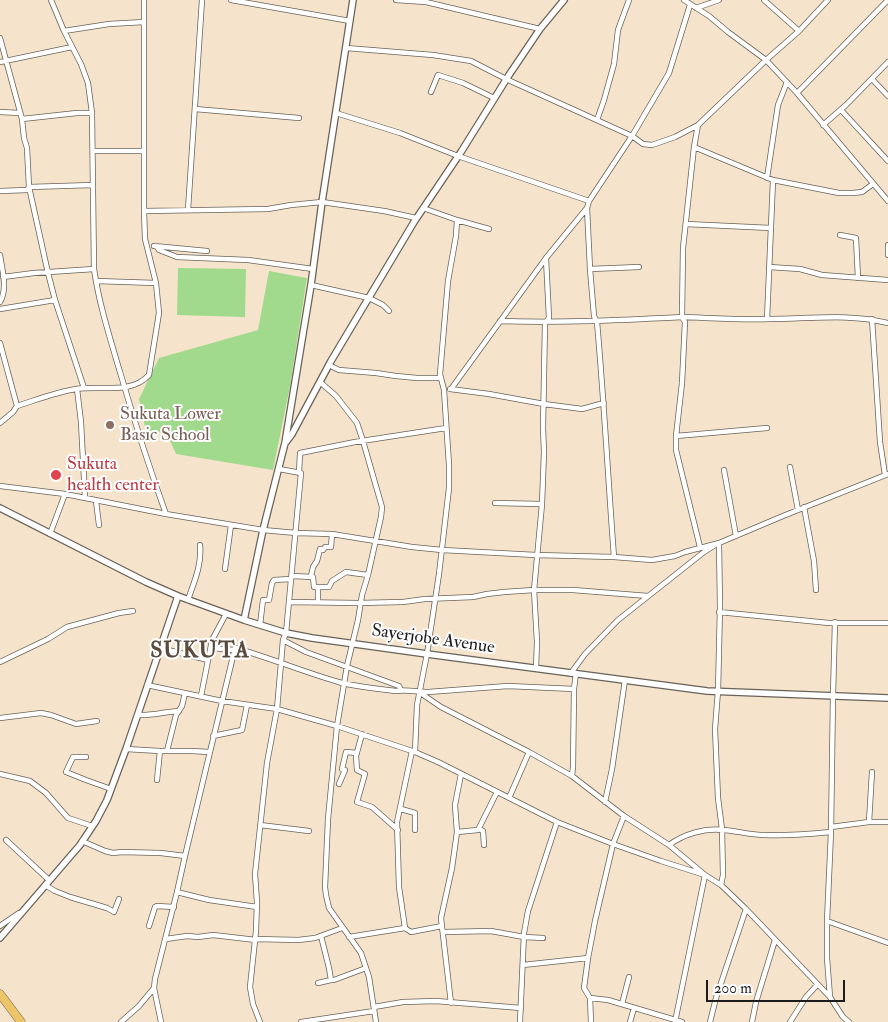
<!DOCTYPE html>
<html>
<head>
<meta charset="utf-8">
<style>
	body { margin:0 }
	#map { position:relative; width:888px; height:1022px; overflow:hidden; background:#f5e4cb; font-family:"IM FELL Double Pica",serif }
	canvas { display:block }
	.scale { position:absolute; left:706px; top:980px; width:139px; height:22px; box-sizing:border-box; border:2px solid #1c1c1c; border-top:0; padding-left:6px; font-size:15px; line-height:18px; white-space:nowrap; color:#1c1c1c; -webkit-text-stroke:4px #fff; paint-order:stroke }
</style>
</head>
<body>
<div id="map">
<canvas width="888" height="1022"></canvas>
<div class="scale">200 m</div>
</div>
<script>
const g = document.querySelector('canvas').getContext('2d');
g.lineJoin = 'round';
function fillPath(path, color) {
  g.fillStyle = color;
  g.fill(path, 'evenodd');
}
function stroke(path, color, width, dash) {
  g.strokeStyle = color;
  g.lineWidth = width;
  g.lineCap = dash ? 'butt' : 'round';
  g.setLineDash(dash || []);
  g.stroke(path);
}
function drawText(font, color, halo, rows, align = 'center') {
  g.font = font + ' "IM FELL Double Pica",serif';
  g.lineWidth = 4;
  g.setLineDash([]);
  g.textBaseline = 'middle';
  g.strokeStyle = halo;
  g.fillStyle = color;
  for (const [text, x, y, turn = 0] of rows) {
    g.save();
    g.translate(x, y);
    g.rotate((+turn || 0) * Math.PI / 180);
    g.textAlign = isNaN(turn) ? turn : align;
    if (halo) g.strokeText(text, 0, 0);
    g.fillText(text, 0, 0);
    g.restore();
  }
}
fillPath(new Path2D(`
	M178 268 246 269 245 317 177 315Z
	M269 271 307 278 290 386 273 470 176 454 166 432 146 431 139 399 159 358 258 330Z`), '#a1da8c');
const minor = new Path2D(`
	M51 0 64 31 81 64 88 83 92 113 94 269C99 304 110 338 120 372 134 420 149 467 166 514
	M231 0 350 21
	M396 0 426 2 540 29
	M684 0 709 16 728 32 766 60 797 93 888 201
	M696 8 719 0
	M64 31 109 24 144 22
	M799 31 828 0
	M0 38 22 119 24 138 27 148 29 187 48 273 55 300 84 388
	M346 48 433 55 471 61 506 79 632 136 643 144 652 145 675 137 698 125 766 60 799 31 764 0
	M0 62 72 47
	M872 79 888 96
	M431 92 438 75 463 83 494 98
	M797 93 888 0
	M195 109 299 118
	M841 110 888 161
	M0 112 20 113
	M336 113 400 133 458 156 589 201
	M22 119 77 113H92
	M597 120 604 100 614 64 618 30 629 0
	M698 125 694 147 683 248 682 317C712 318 741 320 770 319 809 319 850 313 888 323
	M823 125 846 105 888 62
	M694 147 773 180 839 193H853L862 192 873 184
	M93 151H144
	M767 178 778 105 787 82
	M0 191 27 190 29 187 93 185
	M188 210 202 0
	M144 211 268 209 291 205 322 202 384 211 416 218
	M457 220 489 229
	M686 224 771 228
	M840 235 856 238 858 278
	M888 245V255
	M154 246 207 251
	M156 246 159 250 177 257 248 260 313 269
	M0 255C2 269 8 289 0 302
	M769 267 800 269 822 275 888 280
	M590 269 639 267
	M3 277 34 273 94 269
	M96 281 156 283
	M311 285 369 298 383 305 389 311
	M0 309 55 300
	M767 319 773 180
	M872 319 880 442 885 475
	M500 321C562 323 621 320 682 317L685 322 682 383 676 436V450L700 547
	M0 343 17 406C36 400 56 392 76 389 100 385 131 395 149 375L159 313 156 283 145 239 144 211V0
	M329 365 339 370 376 373 396 376 417 378H441
	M320 382 336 396 357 423 363 441 382 507 381 517 368 575 362 595 358 620 347 666 337 726 328 819 325 887 326 895 329 908 361 953 369 977 376 1022
	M77 389 81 422 85 498
	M450 389 489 394 544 404 582 409 604 403
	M451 389 546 258 587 208
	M0 423 13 412 17 406
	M676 436 767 428
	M790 467 798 510
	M724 470 736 536
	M299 473 300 453 355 442 446 428
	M0 486 65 494 166 514 263 530 296 533 332 534 412 547 442 550 536 555 614 557 652 560 675 556 685 552 719 543 783 516 888 474
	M96 501 99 525
	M495 503 542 504
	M804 507 814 561 816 590
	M50 534 65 494
	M719 543 720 607 718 691 715 729 718 798 722 829 723 875 721 885
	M614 557C608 479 604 400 597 322L594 316 590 269 587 208 589 201 632 136 669 73 690 5
	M225 569 231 525
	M292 576 313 577 314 587H329L332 581 346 572 368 575
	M311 576 313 567 317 561 320 549 323 550 325 547H331L332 534
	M188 600C194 582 202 565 200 545
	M289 602 358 603 403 602 425 599 473 597 487 594 504 592 534 590H573L648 596
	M318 602V587
	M719 612 829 623H888
	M260 625 263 600H269L272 583 274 580 291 579
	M283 640 306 652 399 686 401 690
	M160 648 208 660
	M212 648 234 650
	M0 662 48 639 67 627 119 613 133 611
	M536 668 537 642 534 590 542 504 544 452 543 428 545 323 549 318 546 258
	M571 673 585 654 618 620 704 552 715 545
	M147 685 222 701 277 709 337 726 415 752 438 762 557 822 613 844 661 861 705 875 675 1022
	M419 692 441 707 529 752 572 776 624 816 669 845 705 875 721 885 746 909 830 997 843 1017 849 1022
	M201 696 212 640 226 614
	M137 715C151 716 164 712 179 711
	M0 718 41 713 51 715 76 724 97 721
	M362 734 356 756 357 770 365 774 357 802 372 807 398 830
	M213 736 242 730 247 705
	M126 749 160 751H192L209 752
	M167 751 176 715 182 706 185 693
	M412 751 397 822 399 887 405 928 411 932 442 926
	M415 752 417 705 427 654 439 574 449 488V465L444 390 440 374 448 281 456 236 457 220 423 208
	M86 757H73L66 772 86 780 111 789
	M0 774 30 781 46 793 68 818 92 826
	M572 776 573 767 574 689 576 673
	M157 780 160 751
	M339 784 345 770 342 769 346 752 357 753
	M509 798 529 752
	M605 802 612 769 625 680
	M401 809 415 813V830
	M869 822 872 772
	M260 825 309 831
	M831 827 869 822H888
	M479 829 483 831 484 845
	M457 832 478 830 497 792
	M6 840 49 880
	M82 841 105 851 113 853 122 852 161 853 185 856
	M669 845C684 834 704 828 723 830 737 831 751 835 765 835 787 836 809 834 831 832
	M45 885 55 891 70 897 107 908 114 912 119 899
	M177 892 209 900 257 907
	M827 921 888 943
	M0 926 19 913
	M149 926 155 907 157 906 174 907
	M443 932 491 931 524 937 543 938
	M321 936 329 968 331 980
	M349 937 405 928
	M166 939 187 936 198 937 213 935 256 940
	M256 939 298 940 315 938 342 928
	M523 965 588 958
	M318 983 331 980H334L366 968
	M154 988 161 1022
	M830 997 827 958V921L831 832 833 695 835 622
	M590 998 608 1000 682 1022
	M451 1003 441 918 452 868 457 832 455 805 461 774
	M622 1004 629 977
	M374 1007 403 1002 436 1001 521 1008
	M121 1022 139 1006 154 988 155 979 177 892 185 856 235 648C271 658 306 673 342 683 360 687 378 689 396 691 406 689 418 692 428 692L508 686 574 689
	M260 1022 253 1004 250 987 256 931 257 902 255 874 267 763 277 709 283 640 286 633 301 473 279 469
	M301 1022 374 1011
	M520 1022 524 933 528 911 557 822
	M591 1022 590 998 584 988 588 958 595 921 613 844 624 816
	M630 1022 634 1008
	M710 1022 716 998 746 909
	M752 1022 756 1002 775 940
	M790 1022 806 997 817 985`);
const tertiary = new Path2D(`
	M286 442 292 434 331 361 414 222 461 152 509 75 540 29 564 0
	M0 508 146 582 178 596 244 620 286 633 312 638 427 654 707 691 888 698
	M244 620 263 530 285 443 311 285 322 202 353 0
	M0 938 80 845 96 821 107 800 126 749 178 596`);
const primary = new Path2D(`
	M0 994 21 1022`);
stroke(minor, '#686259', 6);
stroke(tertiary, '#686259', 8);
stroke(primary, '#686259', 9);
stroke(minor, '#fff', 4.5);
stroke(tertiary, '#fff', 5.5);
stroke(primary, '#edc569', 8);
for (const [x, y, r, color] of [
	[110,425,5,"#8d6e63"],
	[56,475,6,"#e0444e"]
]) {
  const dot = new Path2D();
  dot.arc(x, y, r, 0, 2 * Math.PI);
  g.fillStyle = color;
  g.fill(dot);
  stroke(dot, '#fff', 2);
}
drawText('18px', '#785e54', '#fff', [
	["Sukuta Lower",120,415],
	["Basic School",120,436]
], 'left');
drawText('18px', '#be3a42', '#fff', [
	["Sukuta",67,465],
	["health center",67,486]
], 'left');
drawText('18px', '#1c1c1c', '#fff', [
	["Sayerjobe Avenue",433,640,8]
]);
g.letterSpacing = '1px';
drawText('bold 22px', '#5b4b3c', '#fff', [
	["SUKUTA",200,652]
]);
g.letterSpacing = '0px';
</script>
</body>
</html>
